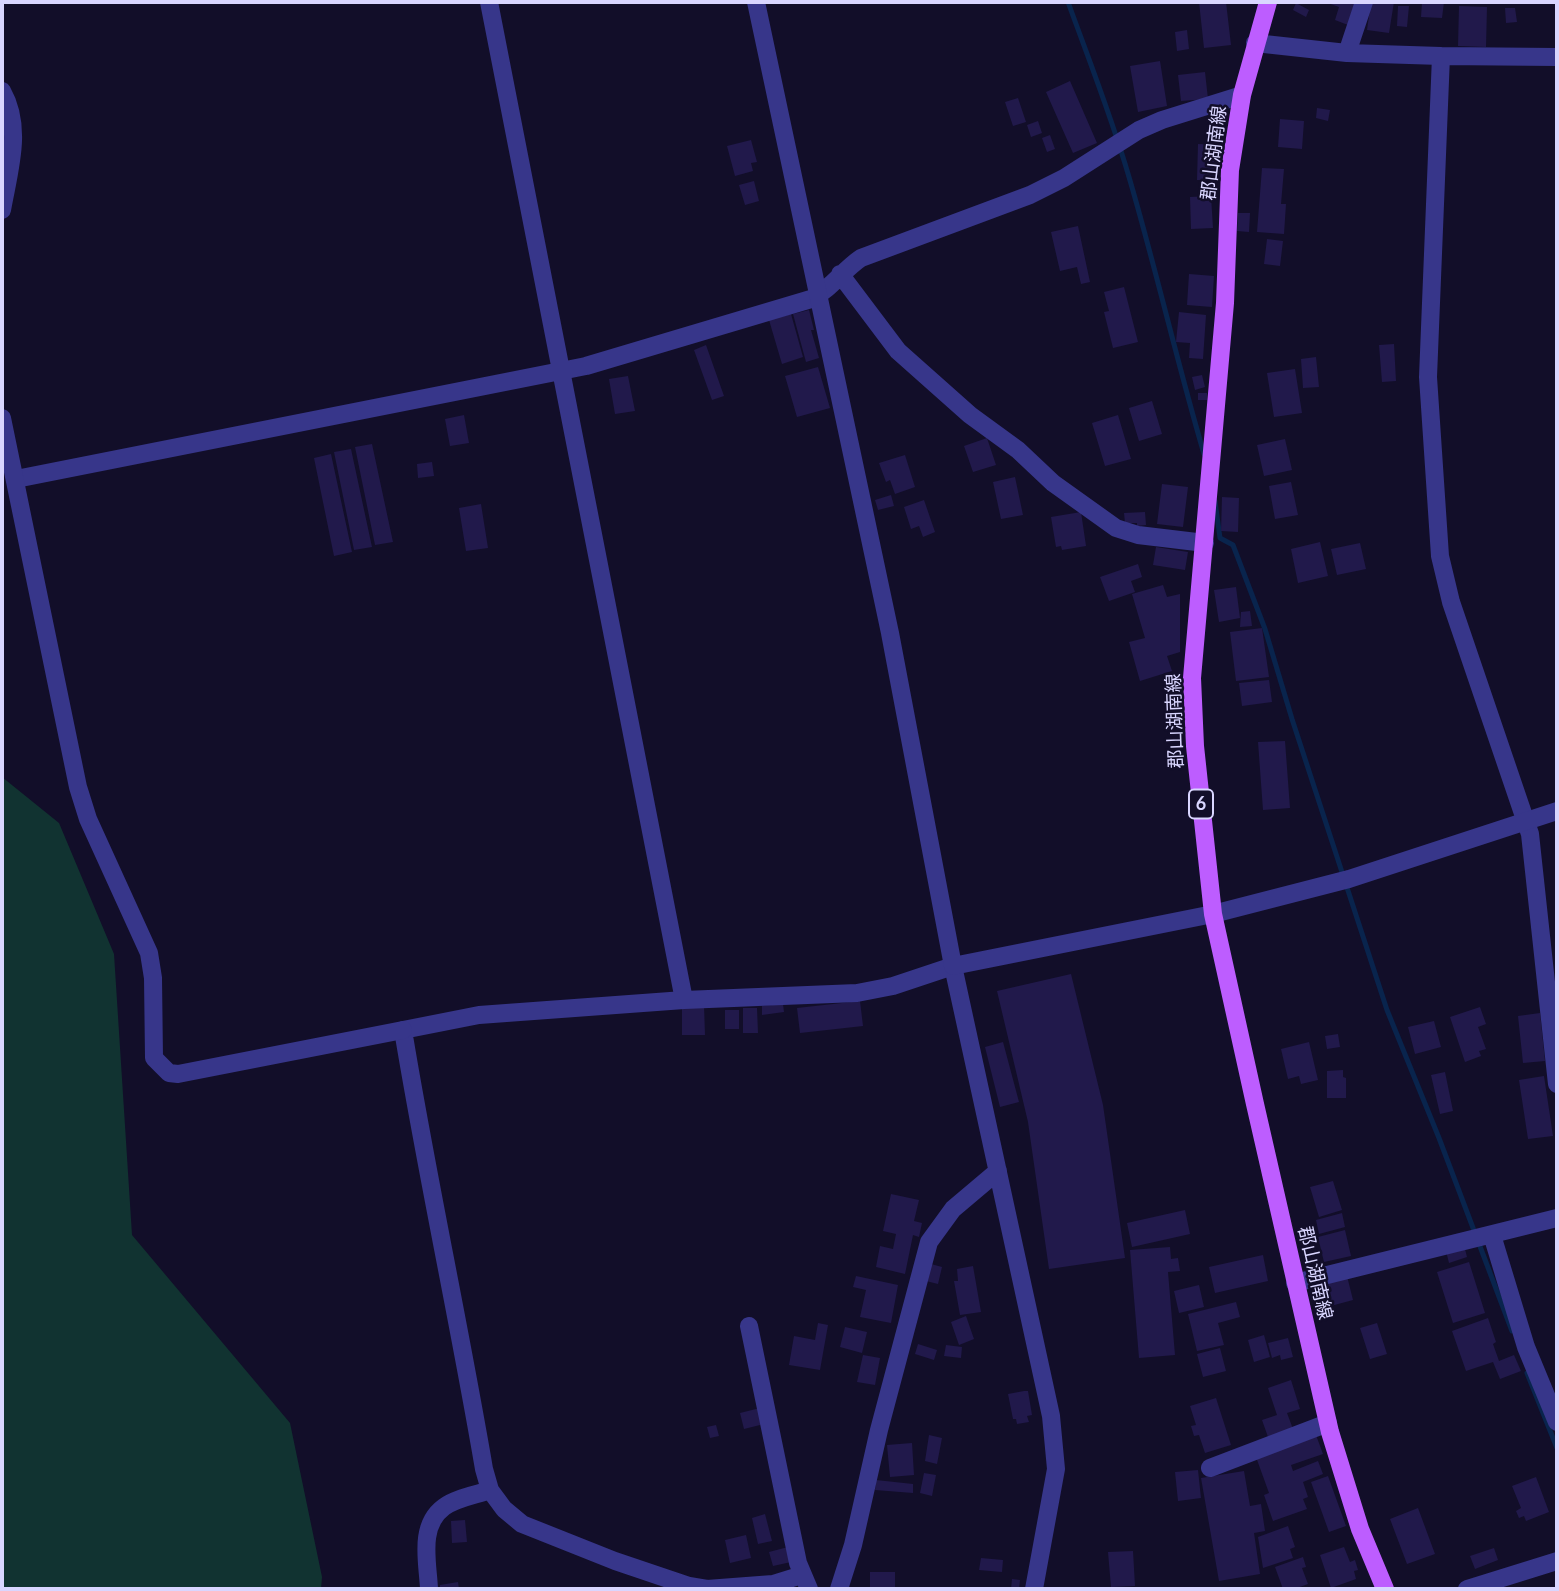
<!DOCTYPE html>
<html>
<head>
<meta charset="utf-8">
<style>
	body { margin:0 }
	#map { position:relative; width:1559px; height:1591px; overflow:hidden; background:#120e29; font-family:Lato,sans-serif }
	canvas { display:block }
	.frame { position:absolute; inset:0; border:4px solid #d9d6ff; pointer-events:none }
</style>
</head>
<body>
<div id="map">
<canvas width="1559" height="1591"></canvas>
<div class="frame"></div>
</div>
<script>
const g = document.querySelector('canvas').getContext('2d');
g.lineJoin = 'round';
function fillPath(path, color) {
  g.fillStyle = color;
  g.fill(path, 'evenodd');
}
function stroke(path, color, width, dash) {
  g.strokeStyle = color;
  g.lineWidth = width;
  g.lineCap = dash ? 'butt' : 'round';
  g.setLineDash(dash || []);
  g.stroke(path);
}
function drawText(font, color, halo, rows, align = 'center') {
  g.font = font + ' Lato,"Noto Sans JP",sans-serif';
  g.lineWidth = 5;
  g.setLineDash([]);
  g.textBaseline = 'middle';
  g.strokeStyle = halo;
  g.fillStyle = color;
  for (const [text, x, y, turn = 0] of rows) {
    g.save();
    g.translate(x, y);
    g.rotate((+turn || 0) * Math.PI / 180);
    g.textAlign = isNaN(turn) ? turn : align;
    if (halo) g.strokeText(text, 0, 0);
    g.fillText(text, 0, 0);
    g.restore();
  }
}
fillPath(new Path2D(`
	M2 777 59 823 114 954 132 1235 290 1423 322 1577 321 1589H2Z`), '#113331');
stroke(new Path2D(`
	M1068 2C1089 60 1112 118 1129 177 1156 269 1177 362 1204 454
	M1215 501 1220 538 1233 545 1265 629 1292 719 1387 1010 1439 1138 1512 1331
	M1527 1373 1557 1448`), '#09244d', 5);
fillPath(new Path2D(`
	M1199 2H1226L1231 45 1204 48Z
	M1325 2H1355L1348 25 1335 20 1339 7Z
	M1371 2H1394L1389 33 1367 30Z
	M1422 2H1444L1442 18 1421 17Z
	M1296 3 1309 10 1306 17 1293 10Z
	M1398 6H1409L1407 27 1397 26Z
	M1459 6 1487 7 1486 47 1458 46Z
	M1505 8H1515L1517 22 1506 23Z
	M1187 30 1189 49 1177 51 1175 32Z
	M1160 61 1167 106 1138 112 1130 66Z
	M1205 72 1208 99 1181 101 1178 75Z
	M1070 81 1097 143 1073 153 1046 92Z
	M1018 98 1026 122 1013 126 1005 102Z
	M1317 108 1330 110 1328 121 1316 118Z
	M1280 119 1304 121 1302 149 1278 147Z
	M1038 121 1042 133 1031 137 1027 125Z
	M1050 135 1055 149 1047 152 1042 138Z
	M751 140 757 162 751 163 753 171 735 176 727 146Z
	M1198 144 1220 145 1219 180H1197Z
	M1262 168 1284 169 1281 204H1286L1284 234 1257 232Z
	M754 181 759 201 745 205 739 185Z
	M1211 196 1213 228 1191 229 1190 197Z
	M1238 213H1250L1249 232 1237 231Z
	M1078 226 1090 282 1081 284 1077 267 1060 271 1051 232Z
	M1267 239 1283 241 1280 266 1264 264Z
	M1189 274 1214 276 1212 307 1187 305Z
	M1124 287 1138 342 1113 348 1104 312 1109 311 1104 292Z
	M809 310 814 330H811L819 358 806 362 793 314Z
	M1179 312 1206 315 1203 359 1189 358 1190 343 1176 342Z
	M791 314 803 357 782 364 769 320Z
	M1394 344 1396 381 1382 382 1379 345Z
	M706 345 724 396 712 400 694 350Z
	M1316 357 1319 387 1303 388 1301 359Z
	M818 367 830 408 797 417 785 376Z
	M1295 369 1302 413 1274 417 1267 373Z
	M1202 375 1205 387 1195 390 1192 377Z
	M628 376 635 411 615 414 609 379Z
	M1198 393H1207V400H1198Z
	M1152 401 1162 434 1139 441 1129 408Z
	M464 415 469 443 450 446 445 419Z
	M1118 415 1131 459 1105 466 1092 423Z
	M987 438 996 465 973 472 964 446Z
	M1285 439 1292 470 1264 476 1257 445Z
	M372 444 393 542 375 545 355 447Z
	M351 449 372 547 354 550 334 452Z
	M331 454 352 552 334 556 314 458Z
	M905 455 915 487 895 494 890 480 886 482 879 463Z
	M432 462 434 476 418 478 417 464Z
	M1015 477 1023 515 1001 519 993 482Z
	M1291 482 1298 515 1275 519 1269 486Z
	M1162 484 1188 487 1183 527 1157 524Z
	M891 495 894 506 878 510 875 500Z
	M1222 497 1239 498 1238 532 1221 531Z
	M924 500 935 532 923 537 919 526 911 529 904 507Z
	M481 504 488 548 466 551 459 508Z
	M1081 512 1086 546 1062 550 1061 546 1056 547 1051 517Z
	M1145 512 1146 525 1137 526V523H1125L1124 513Z
	M1320 542 1328 576 1298 583 1291 549Z
	M1360 543 1366 569 1337 575 1331 549Z
	M1156 547 1188 552 1185 570 1153 565Z
	M1138 564 1142 577 1131 581 1135 592 1109 601 1100 577Z
	M1163 585 1167 597 1180 594V652L1167 656 1172 671 1140 681 1129 642 1145 638 1132 594Z
	M1236 587 1240 618 1219 622 1214 590Z
	M1250 611 1252 626 1240 627 1241 612Z
	M1262 628 1269 677 1236 681 1230 632Z
	M1269 680 1272 702 1242 706 1239 683Z
	M1285 741 1290 808 1263 810 1258 742Z
	M1071 974 1103 1105 1125 1258 1049 1269 1028 1122 997 991Z
	M860 1001 863 1026 800 1033 797 1008Z
	M783 1004 784 1012 762 1015V1006Z
	M682 1005H704L705 1035H682Z
	M1480 1007 1486 1024 1478 1027 1486 1049 1479 1051 1481 1056 1465 1062 1450 1017Z
	M743 1008H757L758 1033H743Z
	M725 1010H739V1029H725Z
	M1540 1013 1545 1061 1523 1063 1518 1016Z
	M1434 1021 1441 1047 1415 1054 1408 1027Z
	M1338 1034 1340 1047 1327 1049 1325 1036Z
	M1003 1042 1019 1102 1000 1107 985 1047Z
	M1309 1042 1318 1080 1301 1084 1299 1076 1288 1079 1281 1049Z
	M1343 1070V1077L1346 1078V1098H1327V1071Z
	M1445 1072 1453 1111 1440 1114 1431 1075Z
	M1544 1076 1553 1136 1528 1139 1519 1080Z
	M1333 1181 1342 1210 1319 1217 1310 1187Z
	M891 1194 919 1200 914 1221 922 1223 919 1237 913 1235 905 1274 876 1267 880 1246 893 1249 896 1234 883 1231Z
	M1185 1210 1190 1234 1132 1247 1127 1223Z
	M1342 1213 1345 1227 1319 1234 1316 1220Z
	M1345 1230 1351 1256 1324 1262 1318 1237Z
	M1464 1245 1467 1257 1449 1263 1446 1251Z
	M1170 1247 1171 1259 1178 1258 1180 1271 1168 1272 1175 1355 1139 1358 1130 1250Z
	M1263 1255 1268 1281 1215 1293 1209 1267Z
	M1469 1262 1485 1313 1453 1323 1437 1272Z
	M931 1264 942 1267 938 1284 926 1281Z
	M973 1266 981 1312 960 1315 954 1281H958L957 1269Z
	M856 1276 898 1285 891 1323 860 1317 866 1290 853 1287Z
	M1347 1276 1353 1300 1327 1307 1321 1283Z
	M1199 1285 1204 1307 1179 1313 1174 1291Z
	M1236 1302 1240 1317 1218 1323 1224 1345 1197 1351 1188 1314Z
	M966 1316 974 1339 959 1345 951 1322Z
	M1488 1318 1496 1342 1493 1344 1499 1361 1514 1355 1521 1371 1500 1379 1493 1362 1466 1371 1452 1331Z
	M818 1323 828 1325 820 1370 789 1365 794 1336 815 1340Z
	M1377 1323 1387 1354 1370 1359 1360 1328Z
	M845 1327 867 1332 862 1353 840 1347Z
	M1264 1335 1270 1357 1254 1362 1248 1340Z
	M1288 1338 1293 1357 1281 1360 1280 1355 1272 1358 1268 1343Z
	M918 1344 937 1350 934 1360 915 1354Z
	M946 1345 962 1347 961 1358 944 1356Z
	M1220 1348 1226 1371 1203 1377 1197 1354Z
	M863 1355 880 1358 875 1385 857 1382Z
	M1291 1380 1300 1409 1287 1413 1293 1429 1268 1437 1262 1420 1277 1415 1268 1388Z
	M1024 1391H1028L1032 1415 1027 1416 1029 1422 1017 1424 1016 1419H1013L1008 1394Z
	M1216 1398 1231 1445 1205 1453 1199 1435 1194 1436 1191 1426 1196 1425 1190 1406Z
	M760 1408 764 1424 744 1429 740 1413Z
	M716 1425 719 1436 710 1438 707 1427Z
	M929 1435 942 1438 937 1464 925 1461Z
	M1316 1435 1323 1454 1291 1465 1293 1471 1318 1461 1323 1474 1303 1482 1308 1497 1303 1499 1307 1509 1273 1521 1264 1495 1269 1493 1256 1457Z
	M912 1443 914 1475 890 1477 887 1445Z
	M1198 1470 1201 1498 1178 1501 1175 1472Z
	M1244 1471 1250 1506 1261 1504 1265 1531 1254 1533 1260 1574 1219 1581 1201 1478Z
	M924 1473 936 1475 932 1496 920 1493Z
	M1328 1476 1346 1526 1329 1532 1311 1482Z
	M1536 1477 1549 1512 1526 1521 1524 1516 1519 1518 1516 1511 1521 1508 1512 1486Z
	M876 1480 913 1484V1493L875 1490Z
	M1418 1508 1435 1554 1407 1564 1390 1519Z
	M765 1514 772 1541 758 1544 752 1518Z
	M465 1520 467 1542 452 1543 451 1521Z
	M1288 1526 1295 1547 1290 1549 1293 1558 1263 1568 1258 1537Z
	M746 1535 751 1558 730 1563 725 1540Z
	M788 1547 791 1562 773 1566 769 1552Z
	M1344 1547 1350 1562 1355 1560 1358 1570 1354 1571 1356 1579 1331 1588 1320 1555Z
	M1494 1548 1498 1560 1475 1569 1470 1556Z
	M1133 1551 1135 1586 1111 1587 1108 1552Z
	M1303 1557 1306 1567 1302 1568 1308 1584 1294 1589H1283L1275 1567Z
	M981 1558 1003 1560 1002 1572 979 1570Z
	M870 1572H895V1589H870Z
	M1012 1579 1020 1580 1019 1589H1011Z
	M458 1582 459 1589H440V1585Z`), '#21194b');
stroke(new Path2D(`
	M489 2 684 1000
	M1255 43 1347 53 1441 56 1428 377 1440 556 1451 602 1530 834 1557 1084
	M1347 53 1364 2
	M1441 56 1557 57
	M840 274 898 351 970 415 1018 450 1053 483 1116 528 1138 535 1205 543
	M16 479 586 366 811 299C830 290 843 270 861 258L1030 195 1064 178 1139 130 1162 120 1242 95
	M1492 1235 1526 1347 1557 1422
	M1295 1283 1557 1218
	M749 1326 798 1563 809 1589
	M1210 1468 1328 1423
	M802 1575 773 1584 707 1589 689 1586 615 1561 522 1524 504 1509 490 1490 484 1469C459 1322 427 1176 403 1030L479 1015 684 1000 857 993 893 986 953 966 1051 1416 1056 1469 1034 1589
	M429 1589C428 1563 418 1526 444 1507 456 1498 476 1495 490 1490
	M839 1589 853 1545 879 1430 929 1242 953 1209 998 1171
	M1467 1589 1557 1561`), '#37368a', 18);
stroke(new Path2D(`
	M756 2 890 633 953 966 1213 914 1349 879 1557 811
	M2 91C23 128 9 170 2 210
	M2 418 78 787 88 819 149 953 153 978 154 1058 169 1073 178 1074 403 1030`), '#37368a', 18);
stroke(new Path2D(`
	M1268 2 1242 95 1230 170 1225 303 1192 678 1195 746 1213 914 1255 1104 1330 1432 1360 1529 1385 1589`), '#bd5dff', 18);
for (const [x, y, w] of [
	[1201,804,24]
]) {
  const box = new Path2D();
  box.roundRect(x - w / 2, y - 14.5, w, 29, 5);
  g.fillStyle = '#120e29';
  g.fill(box);
  stroke(box, '#d9d6ff', 2);
}
drawText('bold 18px', '#d9d6ff', null, [
	["6",1201,804]
]);
drawText('19px', '#d9d6ff', '#120e29', [
	["郡山湖南線",1214,153,-83],
	["郡山湖南線",1175,721,-92],
	["郡山湖南線",1315,1273,77]
]);
</script>
</body>
</html>
